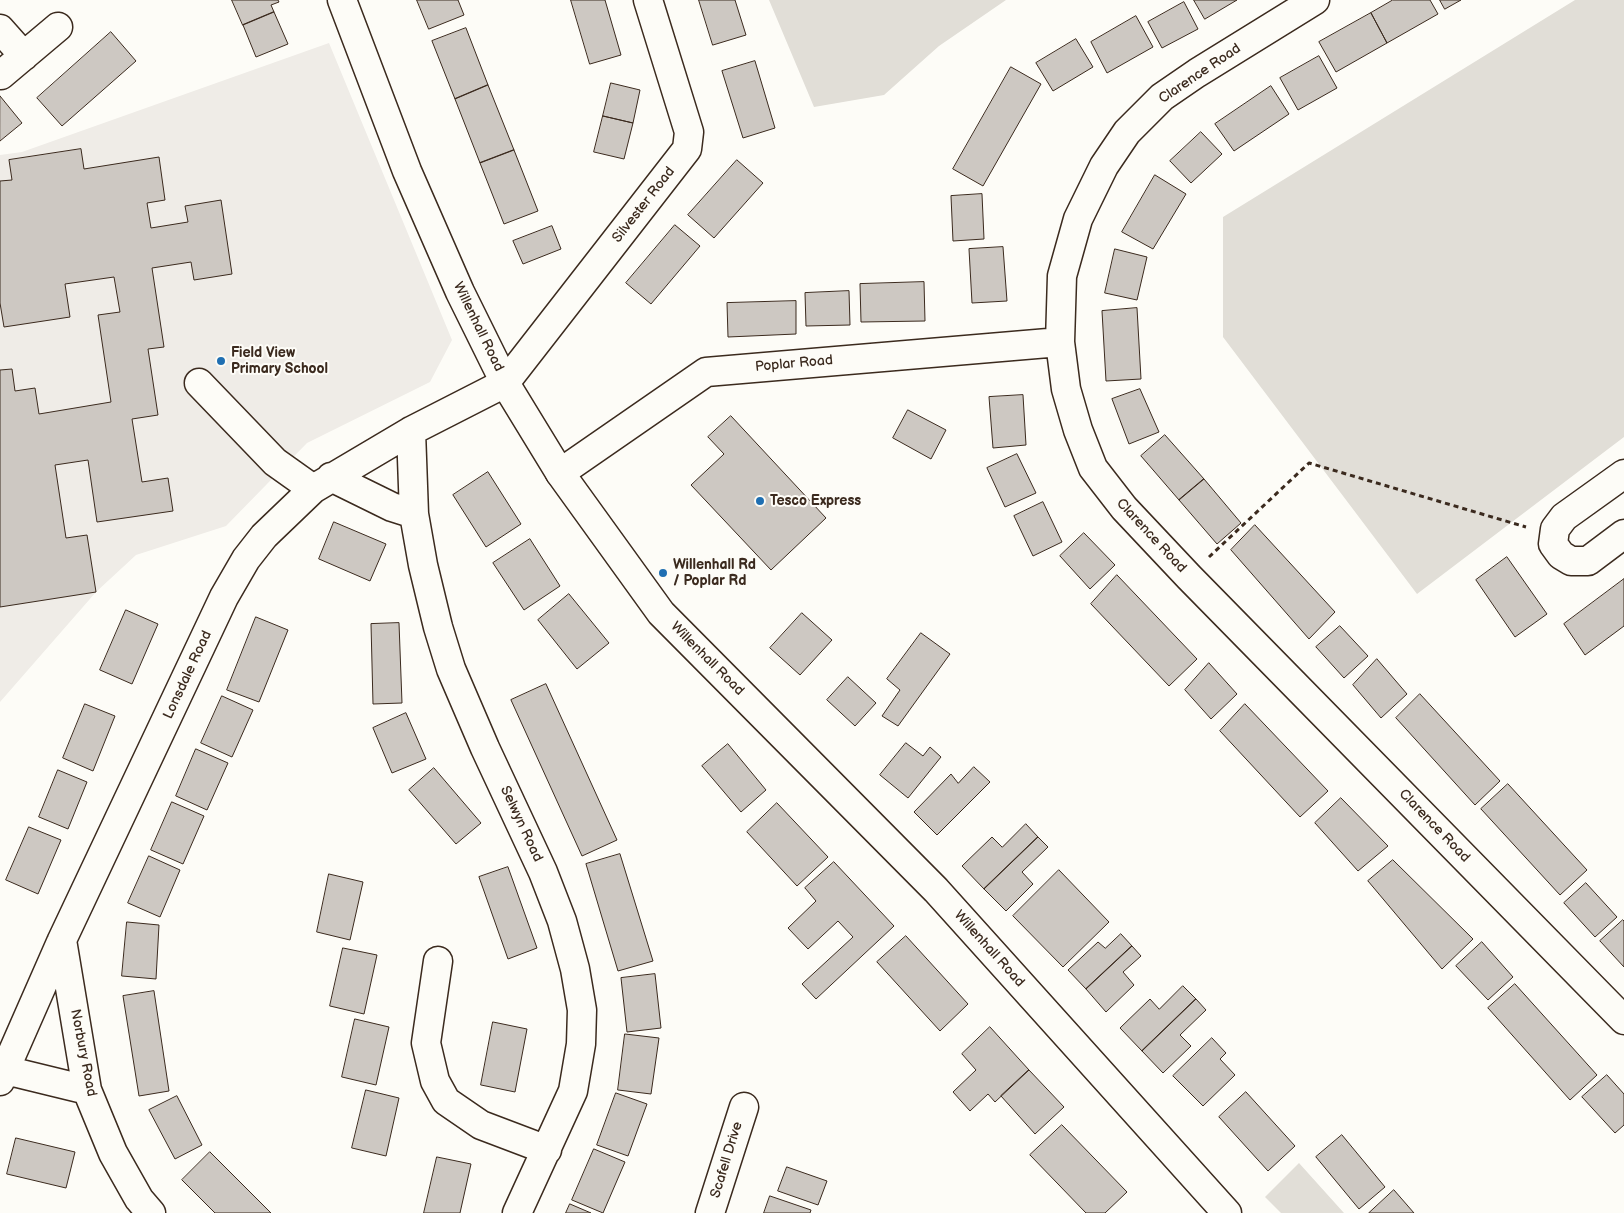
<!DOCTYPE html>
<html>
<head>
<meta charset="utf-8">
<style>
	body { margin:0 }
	canvas { display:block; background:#fdfcf7 }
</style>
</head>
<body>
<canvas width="1624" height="1213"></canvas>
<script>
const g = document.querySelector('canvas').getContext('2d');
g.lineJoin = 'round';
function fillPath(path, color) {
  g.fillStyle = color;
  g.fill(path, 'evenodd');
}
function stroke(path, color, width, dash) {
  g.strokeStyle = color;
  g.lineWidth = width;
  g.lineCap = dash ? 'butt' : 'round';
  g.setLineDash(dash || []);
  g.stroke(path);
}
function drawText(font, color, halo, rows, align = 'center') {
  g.font = font + ' "Balsamiq Sans",sans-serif';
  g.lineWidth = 4;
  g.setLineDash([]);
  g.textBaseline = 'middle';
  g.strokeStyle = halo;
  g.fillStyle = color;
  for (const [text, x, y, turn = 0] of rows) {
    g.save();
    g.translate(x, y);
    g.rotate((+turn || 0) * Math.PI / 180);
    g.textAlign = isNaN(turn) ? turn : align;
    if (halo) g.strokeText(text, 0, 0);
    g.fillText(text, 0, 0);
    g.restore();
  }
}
fillPath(new Path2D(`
	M329 43 452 340 430 382 307 443 226 526 136 555 96 592 0 702V155L22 152Z`), '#efece7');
fillPath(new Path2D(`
	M769 0H1006L939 46 884 95 814 107Z
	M1575 0H1624V437L1417 594 1223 337V217Z
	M1299 1163 1344 1213H1281L1265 1197Z`), '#e1ded7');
const building = new Path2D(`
	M232 0H278L279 2 271 5 274 12 243 25Z
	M417 0H458L464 15 429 29Z
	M571 0H605L621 55 590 64Z
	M699 0H735L746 35 713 45Z
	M1194 0H1237L1205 19Z
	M1393 0H1430L1438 14 1387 43 1371 13Z
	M1440 0H1461L1445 9Z
	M1184 2 1198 29 1162 48 1148 22Z
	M274 12 288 44 256 57 243 25Z
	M1371 13 1387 43 1336 72 1319 42Z
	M1136 16 1153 47 1107 73 1091 42Z
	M466 28 488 85 455 99 432 41Z
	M111 32 136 61 62 126 37 98Z
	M1076 39 1093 67 1053 91 1036 63Z
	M1319 56 1337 88 1298 110 1280 78Z
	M755 61 775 128 743 138 722 71Z
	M1011 67 1041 84 983 186 953 169Z
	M611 83 640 90 633 123 603 116Z
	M488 85 514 150 480 163 455 99Z
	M1271 86 1289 114 1234 151 1215 124Z
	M0 96 22 123 0 141Z
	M603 116 633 123 624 159 594 152Z
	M1201 132 1222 154 1191 183 1170 161Z
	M81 149 84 169 159 157 165 200 147 203 151 228 188 222 185 206 221 200 232 274 194 280 191 262 152 268 164 347 148 349 158 415 132 419 142 482 168 478 173 511 97 522 88 460 55 465 66 538 87 535 96 592 0 607V370L12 369 15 391 35 388 39 414 111 402 98 315 120 312 114 277 65 284 70 317 4 327 0 303V181L12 180 9 160Z
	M514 150 538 211 504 224 480 163Z
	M737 160 763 183 714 238 688 215Z
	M1155 175 1186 194 1153 249 1122 232Z
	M982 194 984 239 953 241 951 196Z
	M675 225 700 246 651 304 626 283Z
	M552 226 561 249 523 264 513 241Z
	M1003 247 1007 301 972 303 969 249Z
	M1115 249 1147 257 1137 300 1105 293Z
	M924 282 925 321 861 322 860 284Z
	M849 291 850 325 806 326 805 293Z
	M796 301V334L728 337 727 303Z
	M1137 308 1141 379 1106 381 1102 311Z
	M1140 389 1159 432 1129 444 1112 399Z
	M1023 395 1026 445 993 448 989 397Z
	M908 410 946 430 931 459 893 438Z
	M731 416 826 518 771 570 691 485 724 454 708 437Z
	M1165 435 1204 479 1179 500 1141 456Z
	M1017 454 1036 493 1005 507 987 468Z
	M488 472 521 524 486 547 453 495Z
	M1204 479 1241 523 1217 544 1179 500Z
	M1043 502 1062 542 1033 556 1014 516Z
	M334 522 386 544 370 581 319 559Z
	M1255 525 1335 612 1309 639 1231 550Z
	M1084 533 1115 565 1090 589 1060 556Z
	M530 539 560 586 524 610 493 563Z
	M1507 557 1547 614 1515 637 1476 580Z
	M1117 575 1197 659 1169 686 1091 604Z
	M1624 579V626L1585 655 1564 624Z
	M569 594 609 643 577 669 538 620Z
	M126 610 158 624 132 684 100 670Z
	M802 613 832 640 800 675 770 648Z
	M256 617 288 630 259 702 227 690Z
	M399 623 402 703 373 704 371 624Z
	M1340 626 1368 656 1344 678 1316 647Z
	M921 633 950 654 898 726 882 716 900 690 887 679Z
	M1377 659 1407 694 1381 718 1353 685Z
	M1209 663 1237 694 1211 719 1185 690Z
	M848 677 876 703 855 726 827 700Z
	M546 684 617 840 582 856 511 700Z
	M1420 694 1500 781 1475 805 1396 718Z
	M222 696 253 710 232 757 201 743Z
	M85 704 115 716 93 771 63 758Z
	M1245 704 1328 791 1300 817 1220 731Z
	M406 713 426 759 392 773 373 728Z
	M906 743 923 756 930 747 941 757 908 798 880 775Z
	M728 744 766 790 741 812 702 766Z
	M196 749 228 763 207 810 176 796Z
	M974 767 990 782 937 835 914 812 951 774 958 783Z
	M434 768 481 823 456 844 409 790Z
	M58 770 87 782 68 829 39 817Z
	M1508 784 1587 870 1560 895 1481 809Z
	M1341 798 1388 846 1358 871 1315 823Z
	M172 802 204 816 183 864 151 850Z
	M777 803 828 857 797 886 747 832Z
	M1026 824 1038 837 984 889 962 866 992 837 1002 847Z
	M29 827 61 840 38 894 6 880Z
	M1038 837 1048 847 1022 872 1033 884 1006 911 984 889Z
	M620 854 653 961 618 971 586 864Z
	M149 856 180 870 160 917 128 903Z
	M1393 860 1473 939 1442 969 1368 881Z
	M834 862 894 926 816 999 802 984 853 937 838 921 808 949 788 928 816 901 805 888Z
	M508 867 537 948 508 959 479 877Z
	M1059 870 1109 922 1063 967 1013 916Z
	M329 874 363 882 350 940 317 932Z
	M1586 883 1617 917 1595 937 1564 903Z
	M1623 920 1624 921V967L1600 941Z
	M127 922 159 925 156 979 122 976Z
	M1121 934 1132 946 1086 989 1068 970 1098 942 1105 948Z
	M906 936 968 1004 940 1031 877 962Z
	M1482 942 1513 977 1488 1000 1456 966Z
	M1132 946 1141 956 1123 972 1134 985 1106 1012 1086 989Z
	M343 948 377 955 364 1014 330 1006Z
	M655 974 661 1028 627 1032 621 978Z
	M1515 984 1597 1075 1570 1100 1488 1008Z
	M1183 986 1196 999 1142 1051 1120 1028 1150 999 1159 1009Z
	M154 991 169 1091 139 1096 123 996Z
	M1196 999 1206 1010 1180 1035 1191 1046 1163 1073 1142 1051Z
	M355 1019 389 1027 376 1085 342 1077Z
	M493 1022 527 1029 515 1092 481 1085Z
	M990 1027 1029 1070 995 1102 988 1094 970 1111 953 1092 976 1070 962 1054Z
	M625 1034 659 1038 651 1094 618 1090Z
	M1212 1038 1226 1053 1220 1059 1235 1075 1203 1106 1173 1076Z
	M1029 1070 1064 1107 1035 1134 1001 1096Z
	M1607 1075 1624 1094V1125L1615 1133 1582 1097Z
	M366 1090 399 1098 386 1156 352 1148Z
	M1246 1092 1295 1146 1268 1171 1219 1117Z
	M616 1093 647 1104 628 1156 597 1145Z
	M177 1096 202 1145 175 1159 149 1110Z
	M1062 1125 1127 1192 1105 1213H1086L1030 1155Z
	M1342 1135 1385 1187 1359 1209 1316 1157Z
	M16 1138 75 1152 66 1188 7 1174Z
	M594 1149 625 1162 603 1213 572 1200Z
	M210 1152 271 1213H215L182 1180Z
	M437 1157 471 1164 460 1213H424Z
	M787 1167 827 1181 818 1205 778 1191Z
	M1394 1190 1414 1213H1369Z
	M770 1196 811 1210 810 1213H764Z
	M570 1204 591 1213H566Z`);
fillPath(building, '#cdc8c2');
stroke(building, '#3b2a1e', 1);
const minor = new Path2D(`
	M1315 0 1197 73 1162 97 1127 132 1104 166 1078 219 1062 276 1060 342 1066 389 1078 430 1093 468 1124 508 1189 577 1624 1020
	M0 29 24 56
	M1 75 58 27
	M199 383 275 462 313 489
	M411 431 414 514 423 565 438 627 451 669 485 748 543 872 562 921 575 969 582 1010 581 1044 573 1091 517 1213
	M560 473 706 372 1060 342
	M1624 474 1564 517 1555 529 1553 544 1561 555 1571 561H1588L1624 534
	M331 477 392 507 414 514
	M62 940 87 1090 113 1153 139 1199 151 1213
	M438 961 426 1043 435 1081 446 1101 481 1125 547 1150
	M0 1067 5 1070 87 1090
	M0 1081 62 940 224 597 246 559 264 536 313 489 411 431 505 383 687 149 689 132 648 0
	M710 1213 744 1107`);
const major = new Path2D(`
	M342 0 407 171 460 292 505 383 560 473 661 613 936 890 1227 1213`);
stroke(minor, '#3b2a1e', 31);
stroke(major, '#3b2a1e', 31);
stroke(new Path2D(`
	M1209 557 1309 463 1526 527`), '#3b2a1e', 3, [5, 4]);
stroke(minor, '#fdfcf7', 28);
stroke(major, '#fdfcf7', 28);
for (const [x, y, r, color] of [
	[221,361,5,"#1f6fb2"],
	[760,501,5,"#1f6fb2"],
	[663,573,5,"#1f6fb2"]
]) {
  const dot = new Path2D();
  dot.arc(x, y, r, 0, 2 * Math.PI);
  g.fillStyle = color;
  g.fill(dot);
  stroke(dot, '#fdfcf7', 2);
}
drawText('14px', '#3b2a1e', '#fdfcf7', [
	["Clarence Road",1200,74,-34],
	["Silvester Road",644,205,-52],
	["Willenhall Road",478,327,64],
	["Poplar Road",794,364,-5],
	["Clarence Road",1151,536,47],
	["Willenhall Road",707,659,45],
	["Lonsdale Road",188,675,-65],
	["Selwyn Road",521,824,65],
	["Clarence Road",1434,826,46],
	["Willenhall Road",989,949,48],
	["Norbury Road",83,1053,79],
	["Scafell Drive",727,1160,-73]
]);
drawText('bold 14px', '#3b2a1e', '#fdfcf7', [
	["Field View",231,353],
	["Primary School",231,369],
	["Tesco Express",770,501],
	["Willenhall Rd",673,565],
	["/ Poplar Rd",673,581]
], 'left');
</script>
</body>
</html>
